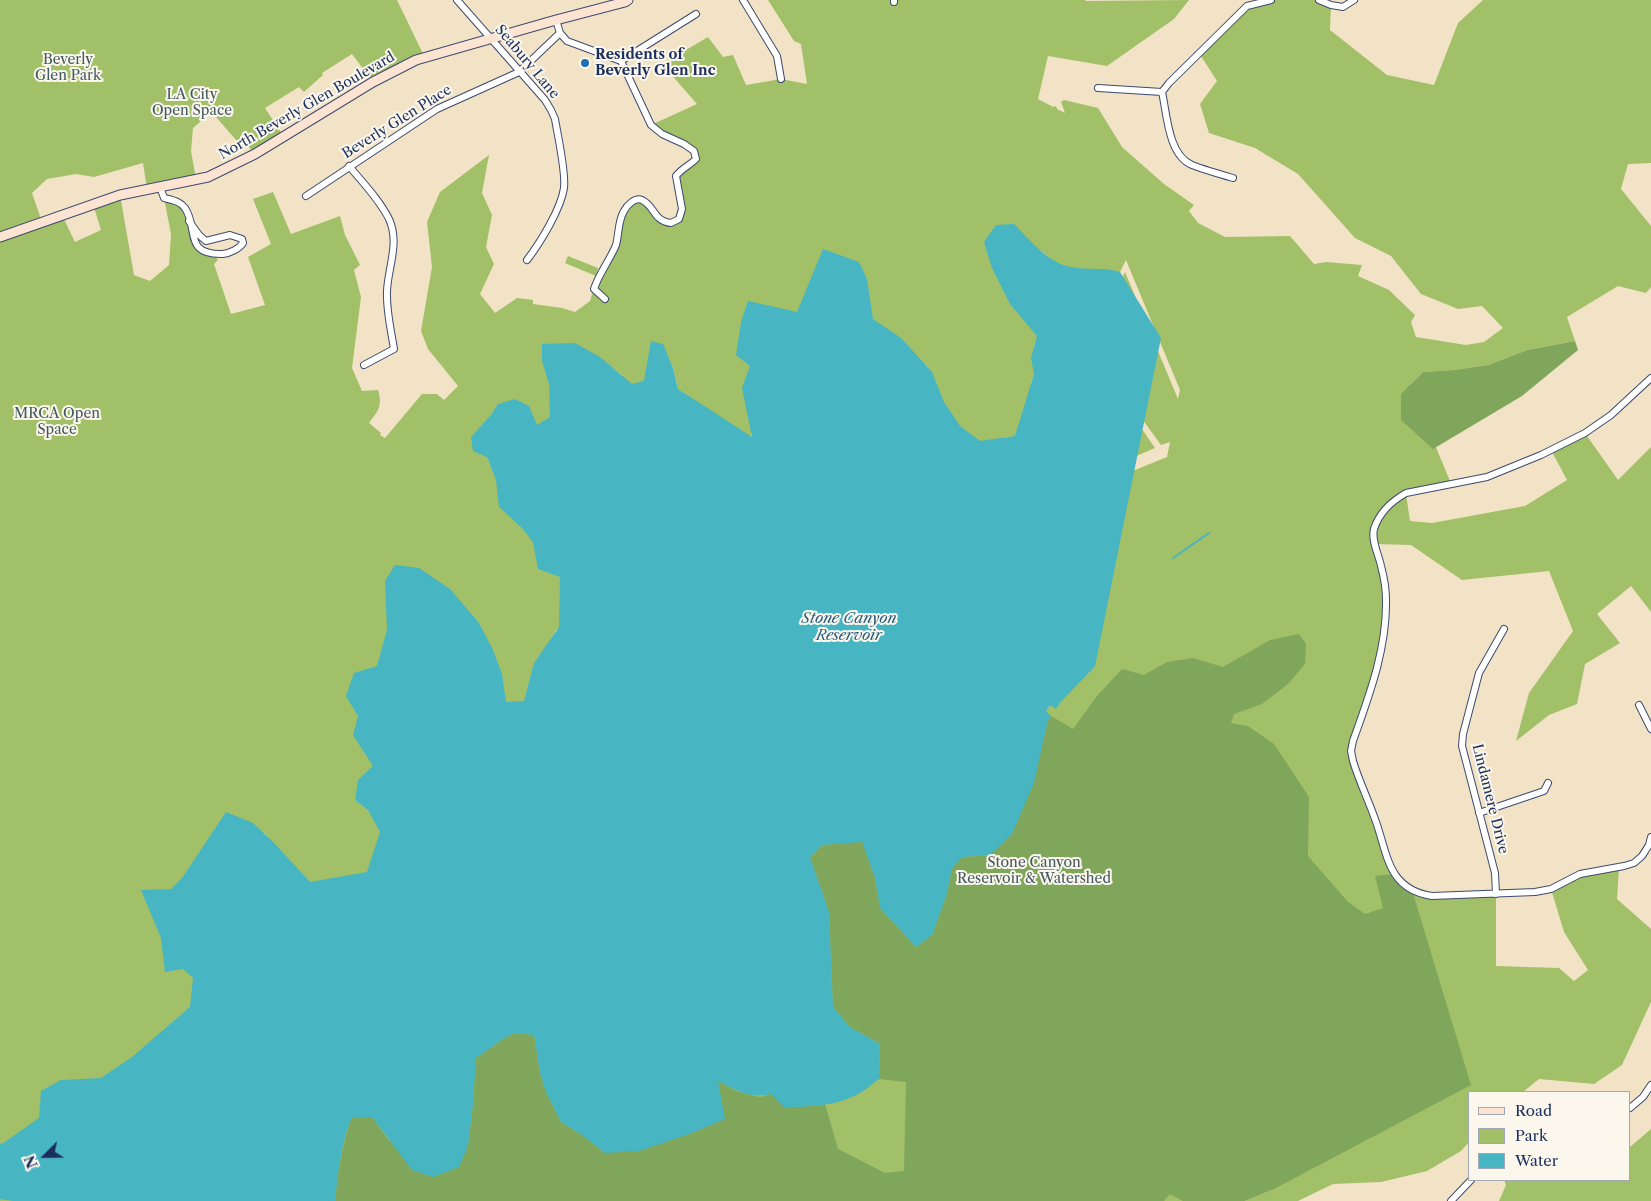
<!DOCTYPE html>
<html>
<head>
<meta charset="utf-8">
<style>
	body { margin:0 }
	#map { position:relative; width:1651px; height:1201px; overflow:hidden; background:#f2e3c6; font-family:"Libre Caslon Text",serif }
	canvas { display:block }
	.legend { position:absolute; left:1468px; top:1091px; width:162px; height:90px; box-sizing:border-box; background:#fbf7ec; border:1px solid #a1a7b3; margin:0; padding:6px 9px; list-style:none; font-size:15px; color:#1b2f5e }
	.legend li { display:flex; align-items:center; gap:10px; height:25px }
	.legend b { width:25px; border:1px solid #a1a7b3 }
	.north { position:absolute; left:20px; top:1131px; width:50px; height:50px; -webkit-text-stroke:4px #fbf7ec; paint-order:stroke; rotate:247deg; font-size:14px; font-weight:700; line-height:20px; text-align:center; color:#1b2f5e }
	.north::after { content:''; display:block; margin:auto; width:18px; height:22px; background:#1b2f5e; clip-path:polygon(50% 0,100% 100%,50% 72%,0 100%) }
</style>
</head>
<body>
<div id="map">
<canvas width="1651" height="1201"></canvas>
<ul class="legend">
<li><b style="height:6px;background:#fde3d1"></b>Road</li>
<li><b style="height:14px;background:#a1c068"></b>Park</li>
<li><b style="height:14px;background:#47b5c2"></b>Water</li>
</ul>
<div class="north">N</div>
</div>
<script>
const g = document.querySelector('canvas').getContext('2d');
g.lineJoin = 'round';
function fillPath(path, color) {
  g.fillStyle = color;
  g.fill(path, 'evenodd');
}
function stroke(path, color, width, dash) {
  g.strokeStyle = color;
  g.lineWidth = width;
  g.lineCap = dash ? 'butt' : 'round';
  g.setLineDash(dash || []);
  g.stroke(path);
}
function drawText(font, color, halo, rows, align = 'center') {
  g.font = font + ' "Libre Caslon Text",serif';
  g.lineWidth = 4;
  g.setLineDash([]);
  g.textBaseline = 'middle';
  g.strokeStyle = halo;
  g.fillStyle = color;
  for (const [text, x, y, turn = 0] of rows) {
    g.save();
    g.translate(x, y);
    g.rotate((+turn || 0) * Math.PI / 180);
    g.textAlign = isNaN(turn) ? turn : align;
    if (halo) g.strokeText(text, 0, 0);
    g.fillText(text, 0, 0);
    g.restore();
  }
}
fillPath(new Path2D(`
	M0 0H397L425 58 416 61 373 82 352 54 322 73 323 75 304 92 299 87 265 108 284 137 255 154 247 145 243 148 216 117 219 114 215 109 193 128 191 151 196 179 147 189 143 163 94 177 76 174 47 179 32 193 42 222 62 215 75 242 101 230 93 204 120 195 134 275 150 281 169 265 171 234 164 198C169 199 175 200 179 202 199 215 179 240 210 253L211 256 214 254 218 260 214 264 231 314 265 305 248 257 271 244 253 199 273 192 291 234 340 216 345 235 360 265 354 270 361 297 352 368 362 391 378 390C383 406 378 411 369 423L381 433 380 435 385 438 422 394H437L444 400 458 386 428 349 421 331 432 267 427 222 440 192 489 155 482 193 492 215 486 247 494 264 480 294 495 313 517 298 533 300V304L562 308 575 312 590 301 597 278 615 247 623 211 632 202 638 199 643 200 656 216 664 222 671 223 679 219 682 209 676 176C682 168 689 166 696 159L694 151 684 144 662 134 651 125 697 104 662 64 708 37 723 57 733 55 746 85 781 79 807 84 801 44 794 41 768 0H1085L1086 1 1189 0 1174 19 1107 66 1048 56 1038 99 1053 107 1056 106 1057 109 1065 113 1061 102 1064 100 1098 108 1122 147 1164 184 1194 205 1189 211 1198 223 1225 237 1290 236 1314 264 1326 262 1362 265 1358 276 1389 290 1415 315 1411 322 1416 337 1466 345 1484 342 1503 328 1482 306 1458 309 1421 294 1391 256 1355 238 1298 174 1255 148 1209 133 1200 104 1217 81 1199 53 1247 6 1271 0H1319L1331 5 1330 30 1387 75 1434 85 1458 23 1483 0H1651V163L1628 164 1621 189 1651 226V287L1646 293 1618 286 1567 317 1575 341 1527 350 1488 365 1453 370 1423 372 1410 385 1450 481 1445 482 1447 486 1406 494 1410 521 1432 523 1525 506 1567 480 1551 450 1585 433 1618 480 1651 447V612L1631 586 1597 614 1620 643 1585 664 1577 704 1549 715 1516 741 1529 693 1573 631 1549 571 1462 580 1411 545 1375 544C1380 562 1385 581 1386 600 1387 649 1369 696 1353 741L1351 751 1353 761 1376 820 1388 862 1394 874 1388 875 1400 890 1411 896 1393 906 1445 1031 1212 1201H0ZM1041 251 1050 258 1084 338 1118 272H1120L1126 260 1180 390 1178 399 1125 272 1087 345 1097 368 1145 423 1161 445 1170 442 1167 457 1044 507 1038 508 1007 495 995 521 988 528 966 541 949 546 919 545 911 547 875 561 882 578 357 801 355 800 356 794 426 764 406 717 365 753 362 748 403 710 380 656 383 647 408 706 422 694 491 660 415 568 428 575 495 656 498 664 426 699 411 713 432 762 539 716 536 660 542 652 545 714 639 674 589 620 551 639 557 629 587 615 588 581 524 508 512 518 507 514 519 503 494 474 487 457 524 499 566 462 557 418 550 398 549 383 563 417 572 460 630 447 613 391 617 375 595 359 544 365 542 359 594 354 623 376 620 390 637 447 657 442 697 417C683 401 673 397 667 375 666 368 664 362 667 355L673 368 678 389 731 426 744 444 750 436 752 437 751 434 787 387 826 329 802 308 807 303 830 324 864 274 867 281 835 328 905 389 925 365 929 368 908 393 978 518C992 510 991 482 1008 482 1015 483 1024 488 1031 491L1002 438 1008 437 1041 495 1095 473 1031 383 1034 375 1102 471 1155 448 1140 426 1091 370 1082 348 1034 347 1036 341 1079 342ZM264 833 269 839 185 874 191 865Z
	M568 256 598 268 596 276 565 263Z
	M1619 867 1617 899 1651 929V1002L1622 1065 1594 1084 1539 1079 1523 1092H1470V1141L1461 1151 1427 1171 1381 1182 1333 1184 1298 1201H1245L1272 1190 1412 890 1422 894H1496V966L1559 968 1574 981 1588 970 1564 932 1551 889 1580 874Z
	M1651 1129V1201H1499L1506 1185 1504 1180H1630V1147Z`), '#a1c068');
fillPath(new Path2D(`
	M1575 341 1578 350 1522 396 1433 449 1401 420V394L1423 372 1453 370 1488 365 1527 350Z
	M1299 634 1306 644 1305 664 1288 684 1262 704 1234 714 1231 723 1248 726 1274 744 1309 797 1308 856 1348 902 1365 914 1383 908 1375 876 1394 874 1412 890 1471 1085 1272 1190 1245 1201H1183L1170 1194 1164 1201H335C338 1172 342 1144 352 1117H372L389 1141 468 1146 473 1104 476 1058 503 1039 514 1033 534 1035 540 1073 546 1092 561 1122 582 1135 718 1081 736 1091 760 1097 771 1094 814 1106 825 1104 838 1149 885 1173 904 1171 906 1082 879 1079 880 1044 850 1027 833 1007 829 912 810 857 822 845 862 841 875 878 880 908 916 947 932 935 946 897 952 869 962 857 990 855 1048 720 1051 716 1073 729 1097 696 1122 669 1144 675 1167 662 1193 658 1223 667 1270 640Z`), '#80a65c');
fillPath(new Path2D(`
	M1014 224C1031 241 1050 266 1077 268 1094 270 1102 267 1120 272L1161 338 1095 666 1059 704 1056 709 1050 705 1046 711 1051 716 1048 720 1034 783 1012 834 990 855 962 857 952 869 946 897 932 935 916 947 880 908 875 878 862 842 822 845 810 857 829 912 833 1007 850 1027 880 1044 879 1079C873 1083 867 1089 860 1093 838 1106 809 1107 784 1107L771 1094C751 1099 735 1090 718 1081L725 1119 692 1133 639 1151 605 1153 582 1135 561 1122 546 1092 540 1073 534 1035 514 1033 503 1039 476 1058 473 1104 468 1146 459 1167 433 1177 412 1170 372 1117H352C341 1143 338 1173 335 1201H13L0 1199V1143L2 1144 39 1118 41 1091 61 1080 101 1078 132 1057 190 1007 193 978 183 969 165 972 161 938 141 890 171 889 182 878 226 812 253 823 275 844 310 882 367 872 380 832 368 810 355 800 358 780 373 766 353 735 358 716 346 696 354 673 377 666 387 630 385 581 395 565 419 568 450 589 479 623 493 650 502 674 506 702 524 701 534 663 559 627 560 577 538 569 533 542 522 528 499 507 496 480 487 457 473 451 471 437 491 415 498 404 515 399 529 406 537 425 550 417 549 384 542 361V344L575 343 600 357 632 384 644 381 651 341 663 344 673 368 678 389 752 437 742 388 750 366 736 355 741 322 748 301 797 312 823 249 859 262 867 279 873 319 901 338 932 372 944 402 960 426 980 441 1015 436 1034 374 1031 358 1037 336 1010 304 992 268 984 242 996 225Z`), '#47b5c2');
stroke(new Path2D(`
	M1173 558 1209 533`), '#47b5c2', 2);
const minor = new Path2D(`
	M457 0 545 100 551 110 555 119C558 137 566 172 564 188 561 209 540 243 527 260
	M743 0 777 56 781 79
	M894 0V2
	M1319 0 1331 5 1343 7 1354 0
	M556 20 560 33 567 41 621 61 651 125 662 134 684 144 694 151 696 159C689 166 682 168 676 176L682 209 679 219 671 223C653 221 655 206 642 200 635 197 627 205 624 211 618 220 619 234 616 245 610 260 599 273 594 289L605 299
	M621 61 696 14
	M1098 88 1162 92
	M349 166C363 183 379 199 389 219 400 243 388 267 387 291 386 310 391 330 394 349L364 365
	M1233 178C1219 174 1205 170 1192 165 1168 155 1167 114 1162 92L1169 83 1247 6 1271 0
	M160 187 164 198C172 200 180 201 185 208 199 229 183 255 223 254 230 253 239 249 243 243L242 239 230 235 206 241 199 235 189 221
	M306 196 437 109 519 72 560 33
	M1651 378 1611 415 1585 433 1541 455 1487 477 1406 493C1392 501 1379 513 1374 529 1371 541 1379 555 1381 566 1384 577 1386 589 1386 600 1387 649 1369 696 1353 741L1351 751 1353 761C1359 781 1368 799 1375 819 1388 854 1387 889 1432 896L1535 892 1551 889 1580 874 1624 866 1634 863 1642 856 1649 845 1651 837
	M1639 705 1651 729
	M1479 813 1544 791 1548 783
	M1496 894 1495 873 1462 746 1463 734 1479 673 1504 629
	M1630 1108 1643 1097 1651 1085
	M1451 1201 1471 1180`);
const secondary = new Path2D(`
	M0 237 120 195 208 177 255 154 373 82 416 60 556 20 625 2 628 0`);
stroke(minor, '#3b4a6e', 8);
stroke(secondary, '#3b4a6e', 11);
stroke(minor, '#fff', 6);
stroke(secondary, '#fde3d1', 9);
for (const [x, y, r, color] of [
	[585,63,5,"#1f6fb2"]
]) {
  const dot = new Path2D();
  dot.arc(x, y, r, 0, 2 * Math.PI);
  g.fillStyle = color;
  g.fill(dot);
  stroke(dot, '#fbf7ec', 2);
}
drawText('bold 14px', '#1b2f5e', '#fbf7ec', [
	["Residents of",595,55],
	["Beverly Glen Inc",595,71]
], 'left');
drawText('14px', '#435a61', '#fbf7ec', [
	["Beverly",68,60],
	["Glen Park",68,76],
	["LA City",192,95],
	["Open Space",192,111],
	["MRCA Open",57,414],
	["Space",57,430],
	["Stone Canyon",1034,863],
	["Reservoir & Watershed",1034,879]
]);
drawText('14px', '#1b2f5e', '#fbf7ec', [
	["Seabury Lane",527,62,50],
	["North Beverly Glen Boulevard",307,106,-30],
	["Beverly Glen Place",397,122,-32],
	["Lindamere Drive",1490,799,76]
]);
drawText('italic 15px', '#2a5e81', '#fbf7ec', [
	["Stone Canyon",849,619],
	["Reservoir",849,636]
]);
</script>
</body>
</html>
